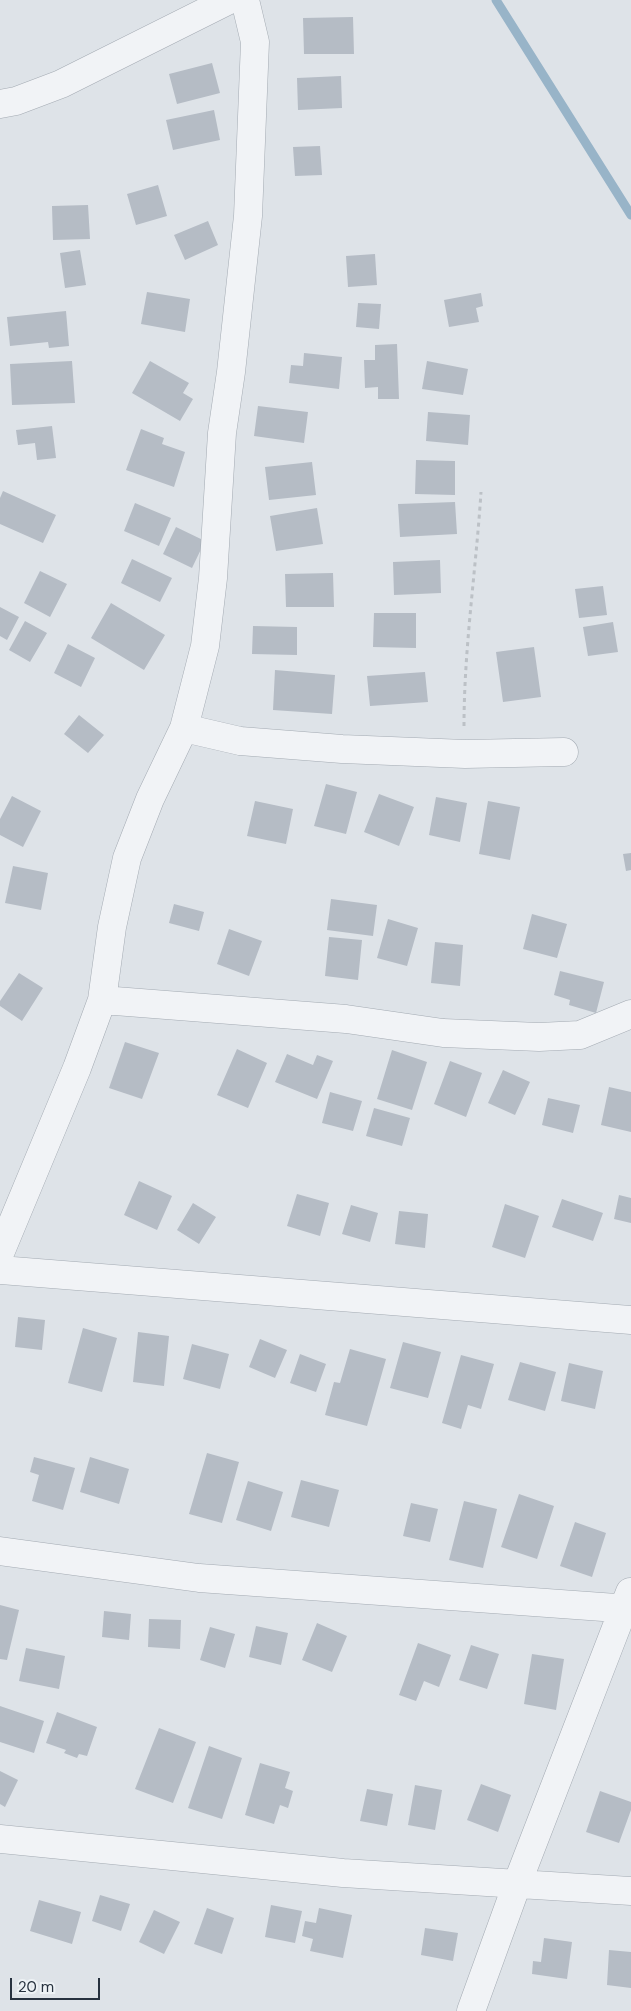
<!DOCTYPE html>
<html>
<head>
<meta charset="utf-8">
<style>
	body { margin:0 }
	#map { position:relative; width:631px; height:2011px; overflow:hidden; background:#dee3e8; font-family:"DM Sans",sans-serif }
	canvas { display:block }
	.scale { position:absolute; left:10px; top:1978px; width:90px; height:22px; box-sizing:border-box; border:2px solid #27323f; border-top:0; padding-left:6px; font-size:15px; line-height:18px; white-space:nowrap; color:#27323f; -webkit-text-stroke:4px #edf2f5; paint-order:stroke }
</style>
</head>
<body>
<div id="map">
<canvas width="631" height="2011"></canvas>
<div class="scale">20 m</div>
</div>
<script>
const g = document.querySelector('canvas').getContext('2d');
g.lineJoin = 'round';
function stroke(path, color, width, dash) {
  g.strokeStyle = color;
  g.lineWidth = width;
  g.lineCap = dash ? 'butt' : 'round';
  g.setLineDash(dash || []);
  g.stroke(path);
}
function fillPath(path, color) {
  g.fillStyle = color;
  g.fill(path, 'evenodd');
}
stroke(new Path2D(`
	M496 0 631 215`), '#98b4c8', 9);
fillPath(new Path2D(`
	M353 17 354 54H304L303 18Z
	M212 63 220 93 177 104 169 74Z
	M341 76 342 108 298 110 297 78Z
	M214 110 220 140 173 150 166 120Z
	M320 146 322 175 295 176 293 147Z
	M158 185 167 216 136 225 127 194Z
	M88 205 90 239 53 240 52 206Z
	M208 221 218 245 185 260 174 235Z
	M80 250 86 285 65 288 60 253Z
	M375 254 377 285 348 287 346 256Z
	M147 292 190 299 185 332 141 324Z
	M481 293 483 306 476 308 479 322 449 327 444 300Z
	M358 303 381 304 379 329 356 327Z
	M66 311 69 346 49 348 48 342 10 346 7 317Z
	M397 344 399 399H378V387L365 388 364 360H375V345Z
	M304 353 342 357 339 389 289 383 291 365 303 366Z
	M72 361 75 403 12 405 10 364Z
	M150 361 189 383 183 393 193 399 180 421 132 393Z
	M427 361 468 369 463 395 422 389Z
	M258 406 308 412 304 443 254 436Z
	M428 412 470 415 468 445 426 441Z
	M52 426 56 458 37 460 35 443 18 445 16 430Z
	M141 429 164 438 162 444 185 452 174 487 126 470Z
	M416 460 455 461V495L415 494Z
	M312 462 316 495 269 500 265 467Z
	M3 491 56 515 43 543 0 524V498Z
	M455 502 457 534 400 537 398 504Z
	M135 503 171 518 159 546 124 531Z
	M317 508 323 544 276 551 270 516Z
	M176 527 205 541 192 568 163 554Z
	M132 559 172 578 160 602 121 583Z
	M440 560 441 593 394 595 393 562Z
	M40 571 67 584 50 617 24 603Z
	M333 573 334 607H286L285 574Z
	M603 586 607 615 579 618 575 589Z
	M111 603 165 635 144 670 91 638Z
	M0 607 19 617 7 640 0 636Z
	M374 613H416V648L373 647Z
	M25 621 47 633 30 662 9 650Z
	M613 622 618 652 588 656 583 627Z
	M253 626 297 627V655L252 654Z
	M68 644 95 658 81 687 54 673Z
	M534 647 541 697 503 702 496 652Z
	M275 670 335 675 332 714 273 710Z
	M425 672 428 702 370 706 367 676Z
	M79 715 104 735 88 753 64 734Z
	M326 784 357 792 346 834 314 826Z
	M379 794 414 807 399 846 364 832Z
	M12 796 41 811 23 847 0 835V819Z
	M436 797 467 803 460 842 429 835Z
	M255 801 293 809 286 844 247 836Z
	M488 801 520 807 510 860 479 854Z
	M631 853V870L626 871 623 854Z
	M13 866 48 873 41 910 5 903Z
	M331 899 377 905 373 936 327 930Z
	M174 904 204 912 199 931 169 923Z
	M532 914 567 924 557 958 523 949Z
	M388 919 418 928 407 966 377 958Z
	M229 929 262 941 249 976 217 964Z
	M329 937 362 940 358 980 325 976Z
	M435 942 463 945 460 986 431 983Z
	M560 971 604 982 596 1013 569 1005 570 1000 554 995Z
	M19 973 43 988 22 1021 0 1006V1001Z
	M125 1042 159 1053 142 1099 109 1088Z
	M237 1049 267 1063 248 1108 217 1095Z
	M392 1050 427 1062 412 1110 377 1099Z
	M287 1054 313 1065 317 1055 333 1061 317 1099 275 1082Z
	M450 1061 482 1073 466 1117 434 1104Z
	M503 1070 530 1082 515 1115 488 1103Z
	M609 1087 631 1092V1132L601 1125Z
	M330 1092 362 1101 353 1131 322 1123Z
	M548 1098 580 1105 573 1133 542 1125Z
	M374 1108 410 1118 402 1146 366 1136Z
	M139 1181 172 1196 157 1230 124 1215Z
	M297 1194 329 1203 320 1236 287 1226Z
	M619 1195 631 1198V1223L614 1219Z
	M562 1199 603 1213 593 1241 552 1227Z
	M193 1203 216 1217 199 1244 177 1230Z
	M505 1204 539 1216 525 1258 492 1247Z
	M351 1205 378 1213 370 1242 342 1234Z
	M399 1211 428 1214 425 1248 395 1244Z
	M18 1317 45 1320 42 1350 15 1347Z
	M83 1328 117 1338 102 1392 68 1383Z
	M138 1332 169 1336 164 1386 133 1382Z
	M260 1339 287 1350 275 1378 249 1367Z
	M403 1342 441 1352 428 1398 390 1388Z
	M192 1344 229 1354 220 1389 183 1379Z
	M350 1349 386 1359 367 1426 325 1415 334 1382 340 1383Z
	M300 1354 326 1364 316 1392 290 1383Z
	M461 1355 494 1364 481 1409 468 1405 461 1429 442 1423Z
	M520 1362 556 1372 545 1411 508 1400Z
	M569 1363 603 1371 595 1409 561 1401Z
	M207 1453 239 1462 222 1523 189 1514Z
	M34 1457 75 1468 63 1510 32 1501 39 1475 30 1472Z
	M90 1457 129 1469 119 1504 80 1492Z
	M301 1480 339 1490 329 1527 291 1517Z
	M248 1481 283 1492 271 1531 236 1520Z
	M519 1494 554 1506 537 1559 501 1547Z
	M464 1501 497 1509 483 1568 449 1560Z
	M411 1503 438 1509 430 1542 403 1536Z
	M575 1522 606 1533 592 1577 560 1566Z
	M0 1605 19 1610 7 1660 0 1659Z
	M104 1611 131 1614 129 1640 102 1637Z
	M149 1619 181 1620 180 1649 148 1647Z
	M317 1623 347 1636 332 1672 302 1660Z
	M256 1626 288 1633 281 1665 249 1657Z
	M210 1627 235 1634 225 1668 200 1660Z
	M418 1643 451 1655 439 1687 424 1681 416 1701 399 1695Z
	M471 1645 499 1654 487 1689 459 1680Z
	M26 1648 65 1656 59 1689 19 1681Z
	M532 1654 564 1659 556 1710 524 1704Z
	M0 1706 44 1721 34 1753 0 1742Z
	M57 1712 97 1727 87 1756 79 1754 77 1758 64 1753 66 1750 46 1743Z
	M159 1728 196 1742 173 1803 135 1789Z
	M209 1746 242 1758 222 1819 188 1808Z
	M260 1763 290 1772 285 1788 293 1791 288 1808 280 1805 274 1824 245 1815Z
	M0 1771 18 1780 5 1807 0 1804Z
	M481 1784 511 1795 498 1832 467 1820Z
	M415 1785 442 1790 435 1830 408 1825Z
	M367 1789 393 1794 387 1826 360 1821Z
	M600 1791 631 1802V1810L619 1843 586 1832Z
	M100 1895 130 1904 121 1931 92 1921Z
	M39 1900 81 1912 72 1944 30 1931Z
	M271 1905 302 1911 295 1943 265 1937Z
	M207 1908 234 1918 222 1954 194 1944Z
	M319 1908 352 1915 343 1958 310 1951 313 1939 302 1936 305 1921 316 1923Z
	M154 1910 180 1922 164 1954 139 1942Z
	M425 1928 458 1933 453 1961 421 1955Z
	M544 1938 572 1942 567 1979 532 1974 533 1961 541 1962Z
	M609 1950 631 1952V1988L607 1985Z`), '#b5bcc5');
const minor = new Path2D(`
	M0 104 16 101 61 84 229 0
	M184 728 240 741 342 749 465 754 564 752
	M102 1000 346 1019 443 1033 539 1037 580 1035 631 1014
	M0 1253 77 1068 102 1000 112 927 127 858 150 799 184 728 205 646 213 578 222 433 231 372 248 216 255 42 245 0
	M0 1270 631 1320
	M0 1551 199 1578 631 1609
	M0 1839 343 1873 631 1891
	M471 2011 517 1884 630 1592`);
stroke(minor, '#a3aab2', 29);
stroke(new Path2D(`
	M464 726C464 648 476 570 481 492`), '#bcc1c6', 3, [4, 4]);
stroke(minor, '#f1f3f6', 28);
</script>
</body>
</html>
